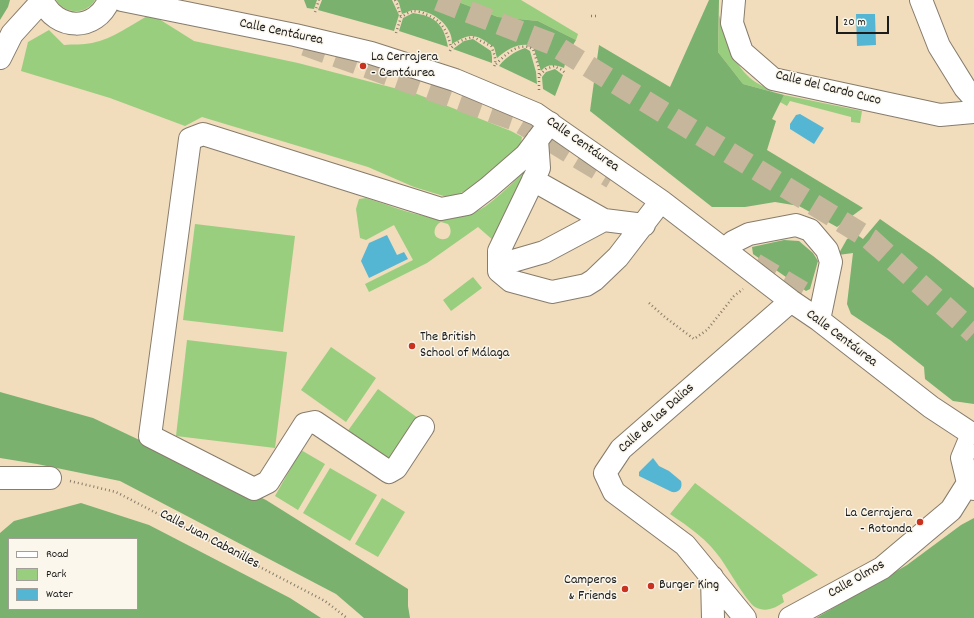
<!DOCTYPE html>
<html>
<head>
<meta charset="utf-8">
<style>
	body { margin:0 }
	#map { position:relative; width:974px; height:618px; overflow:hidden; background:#f1dcbc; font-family:Dekko,sans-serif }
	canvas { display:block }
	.legend { position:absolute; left:8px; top:538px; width:130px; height:72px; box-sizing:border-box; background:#fbf7ec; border:1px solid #a29f99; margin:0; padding:5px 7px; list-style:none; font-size:12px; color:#1c1c1c }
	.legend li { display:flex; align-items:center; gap:8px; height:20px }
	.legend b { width:20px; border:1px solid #a29f99 }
	.scale { position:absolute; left:836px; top:16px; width:53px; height:18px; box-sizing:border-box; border:2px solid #1c1c1c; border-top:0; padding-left:5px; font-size:12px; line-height:14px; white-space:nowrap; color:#1c1c1c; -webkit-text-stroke:3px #fbf7ec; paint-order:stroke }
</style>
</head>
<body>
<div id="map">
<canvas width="974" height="618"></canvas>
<ul class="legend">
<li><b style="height:5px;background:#fff"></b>Road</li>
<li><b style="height:11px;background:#99ce7f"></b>Park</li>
<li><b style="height:11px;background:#55b6d4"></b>Water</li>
</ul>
<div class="scale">20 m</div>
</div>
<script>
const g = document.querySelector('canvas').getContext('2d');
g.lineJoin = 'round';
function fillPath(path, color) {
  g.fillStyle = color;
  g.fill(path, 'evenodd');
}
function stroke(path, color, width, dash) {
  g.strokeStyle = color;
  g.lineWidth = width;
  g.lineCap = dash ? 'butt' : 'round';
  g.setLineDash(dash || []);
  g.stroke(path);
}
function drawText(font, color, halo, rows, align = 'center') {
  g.font = font + ' Dekko,sans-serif';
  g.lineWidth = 3;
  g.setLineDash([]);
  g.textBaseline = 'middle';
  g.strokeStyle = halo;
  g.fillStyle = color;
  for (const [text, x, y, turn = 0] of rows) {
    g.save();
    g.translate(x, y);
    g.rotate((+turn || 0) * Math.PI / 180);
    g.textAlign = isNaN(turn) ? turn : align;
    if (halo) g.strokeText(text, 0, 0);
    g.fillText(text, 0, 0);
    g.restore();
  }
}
fillPath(new Path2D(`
	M56 0H95C86 15 66 15 56 0Z
	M453 0H521L578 34 576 40 538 21 498 17Z
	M151 14 194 41 298 63 417 94 511 131 522 137 521 143 516 152 474 187 450 198 414 187 368 167 202 117 185 126 110 98 21 71 28 42 49 30 64 45C73 44 83 45 92 43 113 39 132 24 151 14Z
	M719 15C725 36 731 59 747 75 753 82 765 87 773 92L743 84 718 52Z
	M784 95 862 111 860 123 851 122V117L790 101 787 106 780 102Z
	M530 166 494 241 478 227 427 263 369 292 365 284 413 260 394 225 366 240 360 238 356 209 359 199 366 198C408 211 452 234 491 202 505 191 517 178 530 166ZM441 222 448 224C453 230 451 241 441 239 431 237 434 225 441 222Z
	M195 224 295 236 283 332 183 320Z
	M473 277 482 288 451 311 443 300Z
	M187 340 287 352 275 448 176 436Z
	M331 347 376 378 346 422 301 390Z
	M378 389 422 421 392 464 347 432Z
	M301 450 325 464 298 510 275 496Z
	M330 468 377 495 350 541 303 513Z
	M695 483 818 575 782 595 784 602C775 608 766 613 755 607 747 602 728 569 721 559 708 540 689 527 670 514Z
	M382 498 405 512 378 557 355 544Z`), '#99ce7f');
fillPath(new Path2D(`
	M0 0H10L8 7 0 20Z
	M304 0H317L314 9 307 8Z
	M322 0H392L399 15 394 31 318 10Z
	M397 0H453L498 17 538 21 576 40 568 53 564 68C555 65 548 63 541 71L533 46C519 42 508 49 497 58L494 47C475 34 472 32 452 44 453 25 432 10 414 10 410 10 406 13 402 14L399 3Z
	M709 0H719L718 52 743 84 784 95 772 119 776 121 767 150 863 208 837 227 799 206 775 202 745 207H712L590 111 599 45 670 87Z
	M413 13C436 16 444 25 448 47L399 31 403 18Z
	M473 39 491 51 492 57V63L453 49 464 41Z
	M525 48 530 51 536 72 537 84 499 66C506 57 514 52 525 48Z
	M555 69 563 75 555 96 543 89 542 77 546 72Z
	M880 219 933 256 974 288V404L953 401 925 379 924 367 890 340 851 314 847 304 853 253 838 255 847 239 856 234 863 239Z
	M784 240 799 241 813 253 818 261 810 289 806 291 753 254 752 247Z
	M0 392 93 418 266 500 408 589V606L410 618H364L336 594 120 481 37 464 0 458Z
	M81 503 149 525 290 598 321 618H0V533L14 521ZM9 539H137V609H9Z
	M974 518V618H816L907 565 961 525Z`), '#7ab16e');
fillPath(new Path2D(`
	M856 14H875L876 45 857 46Z
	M800 114 824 128 814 144 790 129V124L796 115Z
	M387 235 397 255 404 252 408 259 369 278 361 261 369 243Z
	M653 458 659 466 669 471 681 481C683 488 679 493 672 492L639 476V472Z`), '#55b6d4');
stroke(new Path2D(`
	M438 0 552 44 870 239 974 333
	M305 45 518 121 612 178
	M755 264 804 293 834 320`), '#c6b69c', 22, [22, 11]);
const minor = new Path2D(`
	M42 0C56 31 96 32 109 0
	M122 0 295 35 371 53 455 80 536 114 661 201 791 301 819 320 931 407 972 434
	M734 0 732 23 742 52 773 79 940 115 974 112
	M921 0 939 46 965 88 974 98
	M0 58 12 34 42 1
	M537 140 539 168 499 251V271L511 281 552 292 586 285 594 280 618 257 661 201
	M533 180 604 220
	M725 250 733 242 749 234 796 225 810 230 827 250 831 262 819 320
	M499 263H506L544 252 604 220 644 225
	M423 427 396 468 389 472 315 422 305 424 268 482 254 489 150 436 190 139 203 134 441 209 467 204 488 188 526 155 550 123
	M974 433 972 434 962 458 968 483 974 489
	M0 478H50
	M712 577 713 618
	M745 618 685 545 614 492 605 473 621 449 791 301
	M790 618 882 568 951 510 968 483`);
stroke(minor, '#867c6c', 24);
stroke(new Path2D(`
	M395 0 397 4 401 17
	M315 12 319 0
	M591 16H599
	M396 33 401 17C405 15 409 12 413 11 416 11 422 12 425 14 442 20 447 31 451 47
	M450 51C453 42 465 39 473 37L491 46C494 53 497 60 494 67
	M496 64C505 55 519 41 533 49L539 68V90
	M540 75 546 69 554 66 562 70 566 74
	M649 303 666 318 694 339 707 330 734 296 743 289
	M70 481 116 492 325 601 347 618`), '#867c6c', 2.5, [1, 3]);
stroke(minor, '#fff', 22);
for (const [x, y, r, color] of [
	[363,66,4,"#c8321e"],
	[412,346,4,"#c8321e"],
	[920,522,4,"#c8321e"],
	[651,586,4,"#c8321e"],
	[625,589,4,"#c8321e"]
]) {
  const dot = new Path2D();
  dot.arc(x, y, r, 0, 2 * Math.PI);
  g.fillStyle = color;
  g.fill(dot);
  stroke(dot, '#fbf7ec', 1.5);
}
drawText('14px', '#1c1c1c', '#fbf7ec', [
	["Calle Centáurea",281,33,12],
	["Calle del Cardo Cuco",828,89,14],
	["Calle Centáurea",582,145,35],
	["Calle Centáurea",841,339,37],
	["Calle de las Dalias",657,419,-42],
	["Calle Juan Cabanilles",209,540,28],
	["Calle Olmos",857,580,-30]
]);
drawText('14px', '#1c1c1c', '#fbf7ec', [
	["La Cerrajera",371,58],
	["- Centáurea",371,74],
	["The British",420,338],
	["School of Málaga",420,354],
	["La Cerrajera",912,514,"right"],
	["- Rotonda",912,530,"right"],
	["Camperos",617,581,"right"],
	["& Friends",617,597,"right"],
	["Burger King",659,586]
], 'left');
</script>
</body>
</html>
